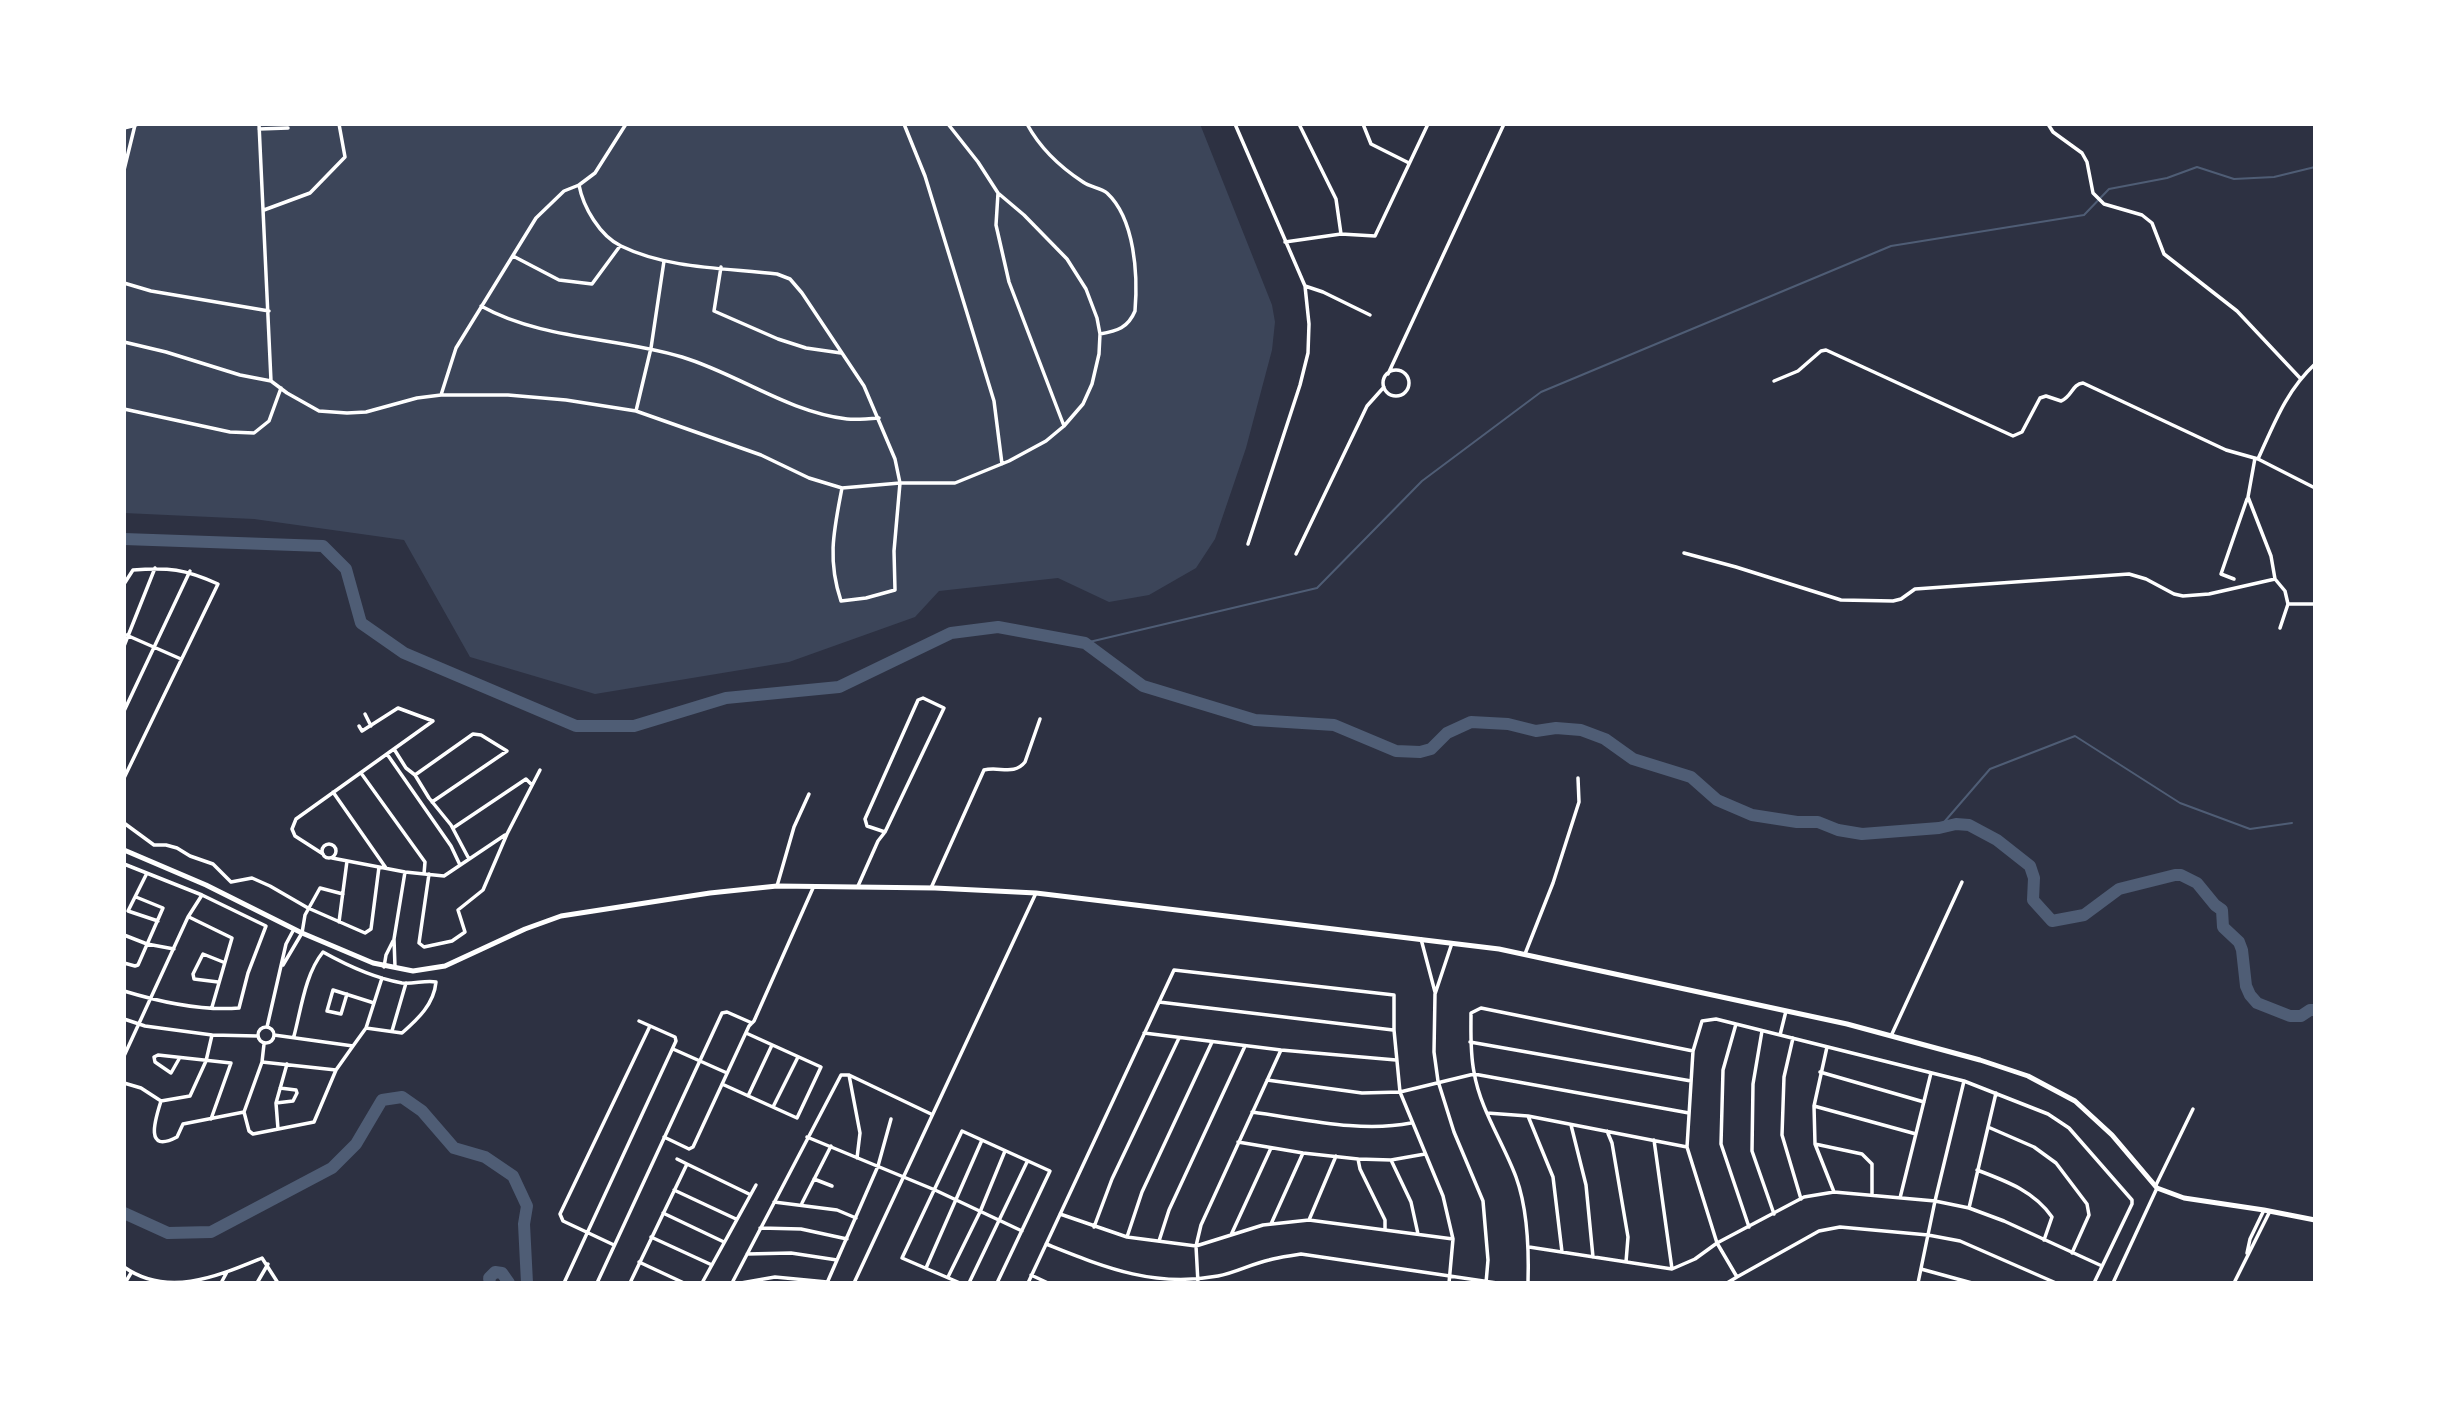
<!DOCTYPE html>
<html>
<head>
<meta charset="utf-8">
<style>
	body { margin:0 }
	#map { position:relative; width:2439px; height:1407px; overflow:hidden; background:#2d3142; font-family:Montserrat,sans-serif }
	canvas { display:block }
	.frame { position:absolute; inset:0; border:126px solid #fff; pointer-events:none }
</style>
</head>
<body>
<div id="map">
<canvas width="2439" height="1407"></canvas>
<div class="frame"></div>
</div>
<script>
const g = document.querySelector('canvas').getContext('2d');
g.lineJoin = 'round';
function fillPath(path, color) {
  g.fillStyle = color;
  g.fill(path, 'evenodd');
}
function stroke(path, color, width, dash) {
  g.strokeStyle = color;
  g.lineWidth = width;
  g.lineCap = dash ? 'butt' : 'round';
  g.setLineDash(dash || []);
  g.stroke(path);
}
fillPath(new Path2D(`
	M124 124H1200L1272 305 1275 322 1272 350 1246 448 1215 539 1196 568 1149 595 1109 602 1058 578 939 591 915 617 789 662 595 694 470 657 404 540 254 519 124 513Z`), '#3c4559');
stroke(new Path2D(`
	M1085 643 1317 588 1422 481 1541 392 1891 246 2084 215 2109 189 2167 178 2197 167 2234 179 2274 177 2315 167
	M1939 828 1990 769 2075 736 2180 803 2250 829 2292 823`), '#4f5d75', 2);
stroke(new Path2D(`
	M124 539 323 546 346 569 361 623 404 653 576 726H634L726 698 839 687 951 633 998 627 1085 643 1143 686 1255 720 1334 725 1396 751 1420 752 1431 749 1447 733 1471 722 1508 724 1536 731 1556 728 1581 730 1605 739 1633 759 1691 777 1717 800 1752 815 1797 822H1818L1838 830 1862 834 1939 828 1956 824 1969 825 1997 840 2030 866 2034 878 2033 900 2052 921 2084 915 2119 889 2175 875H2181L2197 883 2215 905 2222 910 2223 927 2239 942 2242 950 2246 986 2250 995 2257 1003 2290 1016H2301L2310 1010H2315
	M124 1213 168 1233 211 1232 332 1168 356 1144 382 1100 402 1097 422 1111 454 1148 485 1157 513 1176 527 1206 524 1224 527 1283
	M490 1283 489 1278 495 1272 502 1273 509 1283`), '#4f5d75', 12);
stroke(new Path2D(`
	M259 124 271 381
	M626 124 595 173 579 185C583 207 600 236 621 246 668 269 726 268 777 274L790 279 802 293 864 386 895 459 900 483 894 551 895 590 866 598 841 601C827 559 834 530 842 488
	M904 124 925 176 994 401 1002 464
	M1027 124C1040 148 1060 167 1083 182 1090 187 1101 188 1107 193 1135 219 1138 275 1135 311 1128 328 1117 331 1100 334
	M1235 124 1305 286 1309 324 1308 353 1300 385 1248 544
	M1299 124 1336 199 1341 234
	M1363 124 1371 144 1409 163
	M2048 124 2053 132 2082 153 2087 162 2093 193 2104 204 2142 215 2152 223 2164 254 2237 311 2300 378
	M124 128 136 125
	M259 129 288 128
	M124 170 135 125
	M998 193 996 225 1009 282 1064 426
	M264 210 310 193 345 157 339 124
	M1285 242 1341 234 1375 236 1428 124
	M513 256 559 280 592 284 620 246
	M721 267 714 311 778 339 806 348 841 353
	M124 283 151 291 269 311
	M1305 286 1323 292 1370 315
	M481 306C542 340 617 337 682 357 738 374 788 412 847 419 857 420 868 419 879 418
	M124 342 166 352 240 375 271 381 287 393 319 411 347 413 366 412 417 398 441 395H508L566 400 636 411 761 455 809 478 842 488 900 483H955L1009 461 1046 441 1064 426 1083 404 1092 384 1099 354 1100 334 1097 318 1086 289 1067 259 1024 215 998 193 978 162 948 124
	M2315 364C2286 391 2274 424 2258 459L2315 488
	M1383 383a13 13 0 1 1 26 0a13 13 0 1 1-26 0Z
	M1388 374 1504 124
	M1774 381 1798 371 1821 351 1826 350 2013 436 2022 432 2040 398 2046 396 2061 401C2072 397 2072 384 2083 383L2226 450 2258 459
	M441 395 456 348 536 218 564 191 579 185
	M124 409 230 432 254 433 269 421 281 388
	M636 411 651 348 664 261
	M2255 458 2248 497 2271 556 2275 579 2285 591 2288 604 2280 628
	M1684 553 1736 567 1841 600 1893 601 1901 599 1915 589 2129 574 2146 579 2174 594 2183 596 2209 594 2275 579
	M1296 554 1367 406 1384 387
	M2234 579 2221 574 2247 499
	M124 584 133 570C168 567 185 569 218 584L124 778
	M2288 604H2315
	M124 634 181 659
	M124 646 155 568
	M124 711 190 571
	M365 714 371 726
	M394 749 406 768 415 775 429 798 451 825 469 859
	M387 754 451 846 460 865
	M361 773 425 862 424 874
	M415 775 473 734 481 735 507 751 432 802
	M333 792 386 868
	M124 823 154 845H166L177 848 190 856 213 864 231 882 252 878 270 886 308 908 365 933 371 929 379 867
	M453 828 526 779 532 785
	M322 851a7 7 0 1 1 14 0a7 7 0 1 1-14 0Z
	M323 854 295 836 292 829 296 819 433 721 398 708 362 731 359 726
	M332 858 405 872 444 876 505 835
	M124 864 202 895 266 926 248 973 239 1008C202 1011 160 1002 124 991
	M147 873 128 911 158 921
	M429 874 419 943 424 947 452 941 465 932 458 910 483 890 507 834 540 770
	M777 886 794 827 809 794
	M858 886 878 841 885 832 944 708 923 698 918 700 865 819 867 826 885 832
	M931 888 984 770C999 766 1014 776 1025 762L1040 719
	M189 917 232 938 212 1007
	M339 922 347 861
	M124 935 147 944 174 949
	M1421 939 1435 992
	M1452 943 1435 994 1434 1052 1438 1081 1454 1132 1483 1201 1488 1260 1486 1283
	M1525 954 1553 883 1579 802 1578 778
	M124 963 135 966 138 965 163 908 136 897
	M283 965 302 933 305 915 320 888 343 894
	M384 967 386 955 393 941
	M395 967 394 939 405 872
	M218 982 194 979 193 974 203 954 223 962
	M347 994 341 1014 327 1011 333 990 374 1003
	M1159 1002 1393 1030
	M124 1019 145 1026 212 1035
	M1736 1024 1723 1070 1721 1144 1749 1227
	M258 1035a8 8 0 1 1 16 0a8 8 0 1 1-16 0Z
	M267 1027 286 944 294 929
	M366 1028 382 978
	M392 1031 406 983
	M1762 1031 1753 1084 1752 1151 1774 1214
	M1144 1033 1281 1050 1396 1060
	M274 1035 353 1046 366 1028 402 1033C418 1019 434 1004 436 982 426 980 414 984 402 983 374 978 348 966 323 952 305 974 301 1010 294 1036
	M1780 1035 1786 1011
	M1891 1036 1962 882
	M1793 1038 1784 1077 1782 1135 1801 1199
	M1470 1042 1691 1081
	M264 1044 262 1062 244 1112 249 1131 253 1134 314 1122 336 1070 353 1046
	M1827 1047 1814 1106 1815 1144 1834 1192
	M673 1049 727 1073
	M124 1056 188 917 202 895
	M179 1059 171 1073 155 1062 154 1057 158 1055 231 1063 211 1119
	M262 1062 336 1070
	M1820 1072 1924 1102
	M849 1075 860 1133 857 1158
	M1267 1080 1362 1093 1400 1092 1474 1074 1689 1113
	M124 1083 141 1088 161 1101 190 1096 206 1061 212 1035 257 1036
	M722 1084 797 1118 821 1067 746 1033
	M748 1096 772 1045
	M161 1101C156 1117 143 1155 177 1137L183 1124 244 1112
	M276 1103 293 1101 297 1093 296 1090 280 1088
	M1814 1106 1916 1134
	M773 1107 798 1057
	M1252 1112C1304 1119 1360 1133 1411 1123
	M1487 1113 1528 1116 1687 1147
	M1528 1116 1553 1177 1562 1252
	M1571 1125 1586 1185 1593 1257
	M1988 1127 2034 1147 2056 1163 2087 1204 2089 1215 2072 1253
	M278 1129 276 1103 287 1064
	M1607 1131 1612 1143 1628 1237 1626 1262
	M664 1137 689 1149 693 1147 749 1026 754 1021 813 888
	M807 1137 935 1190 1022 1231
	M1654 1140 1672 1269
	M1238 1142 1303 1153 1358 1159 1391 1160 1425 1154
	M1815 1144 1862 1154 1872 1164V1195
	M1358 1159 1360 1169 1385 1220V1230
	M1391 1160 1411 1202 1418 1234
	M687 1164 749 1194
	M1977 1170C2006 1181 2034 1191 2052 1217L2044 1240
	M814 1179 832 1186
	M2156 1185 2193 1109
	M674 1190 736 1219
	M1900 1198 1931 1073
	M774 1202 837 1210 856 1218
	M802 1203 831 1146
	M1969 1208 1996 1093
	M663 1213 724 1242
	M1060 1214 1127 1237 1196 1246 1263 1225 1309 1220 1453 1239
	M1309 1220 1336 1156
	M1271 1224 1303 1153
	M1094 1227 1112 1179 1179 1038
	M760 1228 801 1229 847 1239
	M1231 1235 1271 1148
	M651 1237 712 1265
	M1127 1237 1142 1192 1212 1042
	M1159 1241 1169 1210 1245 1046
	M1046 1244C1104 1267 1153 1288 1218 1276 1235 1273 1251 1264 1269 1260 1279 1257 1290 1256 1301 1254L1497 1283
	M614 1245 563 1221 560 1214 650 1026
	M1529 1247 1672 1269 1695 1259 1717 1243 1804 1197 1834 1192 1935 1201 1969 1208 2004 1221 2102 1266
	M2247 1253 2250 1239 2264 1210
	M747 1254 791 1253 837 1260
	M639 1262 684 1283
	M124 1267C168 1298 218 1276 262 1258L278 1283
	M926 1268 982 1140
	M1921 1269 1972 1283
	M1031 1275 1048 1283
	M948 1277 980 1212 1005 1151
	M125 1283 131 1273
	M221 1283 227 1272
	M257 1283 268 1264
	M564 1283 676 1041 675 1037 639 1021
	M597 1283 722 1013 727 1012 752 1023
	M630 1283 687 1164 677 1159
	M702 1283 756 1185
	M732 1283 841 1075H849L931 1114
	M741 1283 775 1277 827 1282
	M827 1283 878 1166 891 1119
	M854 1283 1036 893
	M960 1283 902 1258 962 1131 1050 1171 997 1283
	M969 1283 1027 1162
	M1028 1283 1174 970 1394 995V1030L1400 1092 1443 1196 1453 1239 1449 1283
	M1198 1283 1196 1246 1201 1225 1281 1050
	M1528 1283C1529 1250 1527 1207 1516 1177 1503 1142 1480 1109 1474 1072 1470 1052 1471 1033 1471 1013L1481 1008 1693 1051
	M1727 1283 1737 1277
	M1918 1283 1935 1201 1964 1081
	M2056 1283 1960 1241 1928 1235 1840 1227 1819 1231 1737 1277 1717 1243 1687 1147 1693 1051 1702 1021 1716 1019 1964 1081 2048 1114 2069 1128 2132 1200V1204L2094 1283
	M2113 1283 2157 1188
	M2234 1283 2270 1211`), '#fff', 3.5);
stroke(new Path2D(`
	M124 850 206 885 302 933 373 963 413 971 445 966 525 929 561 916 710 893 777 886 935 888 1036 893 1499 949 1847 1024 1980 1060 2028 1076 2075 1101 2112 1135 2157 1188 2184 1198 2264 1210 2315 1220`), '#fff', 5);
</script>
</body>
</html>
